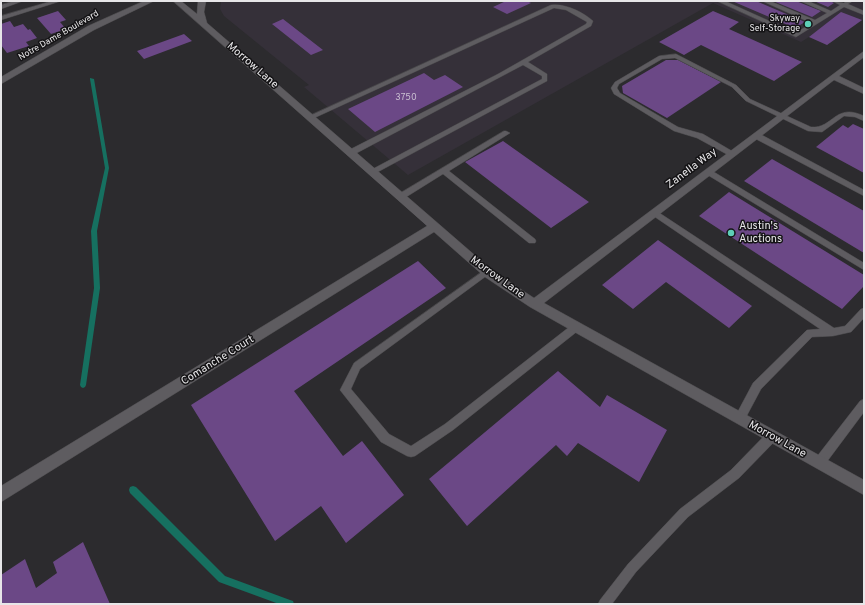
<!DOCTYPE html>
<html>
<head>
<meta charset="utf-8">
<style>
	body { margin:0 }
	#map { position:relative; width:865px; height:605px; overflow:hidden; background:#2c2b2e; font-family:Overpass,sans-serif }
	canvas { display:block }
	.frame { position:absolute; inset:0; border:2px solid #e7e6e8; pointer-events:none }
</style>
</head>
<body>
<div id="map">
<canvas width="865" height="605"></canvas>
<div class="frame"></div>
</div>
<script>
const g = document.querySelector('canvas').getContext('2d');
g.lineJoin = 'round';
function fillPath(path, color) {
  g.fillStyle = color;
  g.fill(path, 'evenodd');
}
function stroke(path, color, width, dash) {
  g.strokeStyle = color;
  g.lineWidth = width;
  g.lineCap = dash ? 'butt' : 'round';
  g.setLineDash(dash || []);
  g.stroke(path);
}
function drawText(font, color, halo, rows, align = 'center') {
  g.font = font + ' Overpass,sans-serif';
  g.lineWidth = 3;
  g.setLineDash([]);
  g.textBaseline = 'middle';
  g.strokeStyle = halo;
  g.fillStyle = color;
  for (const [text, x, y, turn = 0] of rows) {
    g.save();
    g.translate(x, y);
    g.rotate((+turn || 0) * Math.PI / 180);
    g.textAlign = isNaN(turn) ? turn : align;
    if (halo) g.strokeText(text, 0, 0);
    g.fillText(text, 0, 0);
    g.restore();
  }
}
fillPath(new Path2D(`
	M221 1H864V19L827 45 809 37 801 42 713 3 408 175 304 87 309 85 224 16 220 9Z`), '#353039');
fillPath(new Path2D(`
	M90 78 94 79 109 168 97 231 100 288 86 385 85 387 83 388 81 387 80 385 94 288 91 231 105 168 90 79Z
	M133 486 136 487 225 576 290 600 293 601 294 604H279L219 582 130 493 129 490 130 487Z`), '#167060');
fillPath(new Path2D(`
	M506 1H527L531 3 507 14 493 7Z
	M732 1H756L805 22 795 28Z
	M773 1H796L821 11 812 17Z
	M814 1H830L834 3 828 7Z
	M58 11 66 20 60 22 66 29 51 34 37 18Z
	M713 11 739 22 729 29 802 62 774 81 701 45 684 55 659 42Z
	M841 12 862 20 827 45 809 37Z
	M283 19 323 50 311 55 272 24Z
	M10 21 14 27 23 24 28 30 30 29 37 38 26 42 29 46 7 53 1 45V24Z
	M184 34 192 41 144 59 137 51Z
	M666 60H678L721 82 667 118 623 93 622 86Z
	M424 73 434 80 445 75 463 87 375 132 348 109Z
	M853 124 864 129V173L816 147 843 125 848 128Z
	M503 141 589 202 551 228 465 162Z
	M772 159 864 211V253L744 181Z
	M729 192 864 275V286L842 309 699 216Z
	M658 240 752 306 729 328 666 282 633 309 602 285Z
	M418 261 446 288 294 391 343 456 362 441 404 495 346 543 321 506 275 541 191 405Z
	M558 371 600 407 607 395 667 430 639 482 578 443 567 456 556 445 467 526 429 479Z
	M83 542 110 604H1V575L25 559 36 588 57 573 53 562Z`), '#6b4886');
const lane = new Path2D(`
	M14 1H23L1 9V5Z
	M52 1H61L1 20V16Z
	M717 1H725L796 33 811 23 762 1H770L815 20 827 13 800 1H808L831 11 840 5 832 1 844 3 846 1H853L848 4 864 11V15L844 7 796 37Z
	M551 5C565 3 583 12 593 21L591 26 528 62 547 74V81L374 174 371 175 367 172 542 79V76L523 65 353 155H347V151L498 74 586 24 587 22 566 10 554 8 312 119H310L307 117Z
	M676 54 736 85 750 99 811 127C833 129 835 102 864 116V121L855 117 844 116 822 132 808 131 746 101 732 87 675 58 662 59 619 84 617 88 620 93 678 127 703 134 737 154 733 156H730L697 138 674 131 614 94 611 88 615 82 659 56Z
	M504 131H506L510 133 449 171 535 239 536 241 535 243H529L443 174 403 199H397L396 197 397 195Z
	M754 134H760L864 190V196L754 138Z
	M709 169 864 263V270L706 174V170Z
	M655 210 834 328 845 326 861 309 864 308V318L851 332 833 336 812 337 761 389 744 421 740 423 736 421 735 418 736 415 753 383 807 330 820 329 652 215 651 213Z
	M486 269 490 272 489 274 360 369 351 389 389 434 411 446 445 424 573 324 576 323 579 324 581 327 579 330 453 430 415 456 411 457 407 456 381 442 340 390 354 363Z
	M864 399V412L823 467 819 468 815 467 814 463 815 459 860 401Z
	M772 431 776 432 777 436 776 440 739 478 688 517 636 572 612 604H598L600 600 628 564 680 509 731 470 768 432Z`);
const street = new Path2D(`
	M144 1H154L94 30 1 84V77L88 26Z
	M173 1H181L197 14 198 1H206L204 12 207 23 493 271 534 298 864 51V57L839 76 864 88V94L834 80 544 303 864 480V495L530 307 485 277 434 232 1 502V486L427 226Z`);
stroke(lane, '#474648', 1);
stroke(street, '#474648', 1);
fillPath(lane, '#5e5c60');
fillPath(street, '#5e5c60');
for (const [x, y, r, color] of [
	[808,24,4,"#5eceb7"],
	[731,233,4,"#5eceb7"]
]) {
  const dot = new Path2D();
  dot.arc(x, y, r, 0, 2 * Math.PI);
  g.fillStyle = color;
  g.fill(dot);
  stroke(dot, '#141315', 1.5);
}
drawText('9px', '#e7e6e8', '#141315', [
	["Skyway",800,19],
	["Self-Storage",800,29]
], 'right');
drawText('9px', '#e7e6e8', '#141315', [
	["Notre Dame Boulevard",59,36,-30]
]);
drawText('9px', '#c8bed0', null, [
	["3750",406,98]
]);
drawText('11px', '#e7e6e8', '#141315', [
	["Morrow Lane",252,66,41],
	["Zanella Way",692,169,-37],
	["Morrow Lane",497,278,36],
	["Comanche Court",218,361,-32],
	["Morrow Lane",777,440,29]
]);
drawText('11px', '#e7e6e8', '#141315', [
	["Austin's",739,227],
	["Auctions",739,240]
], 'left');
</script>
</body>
</html>
